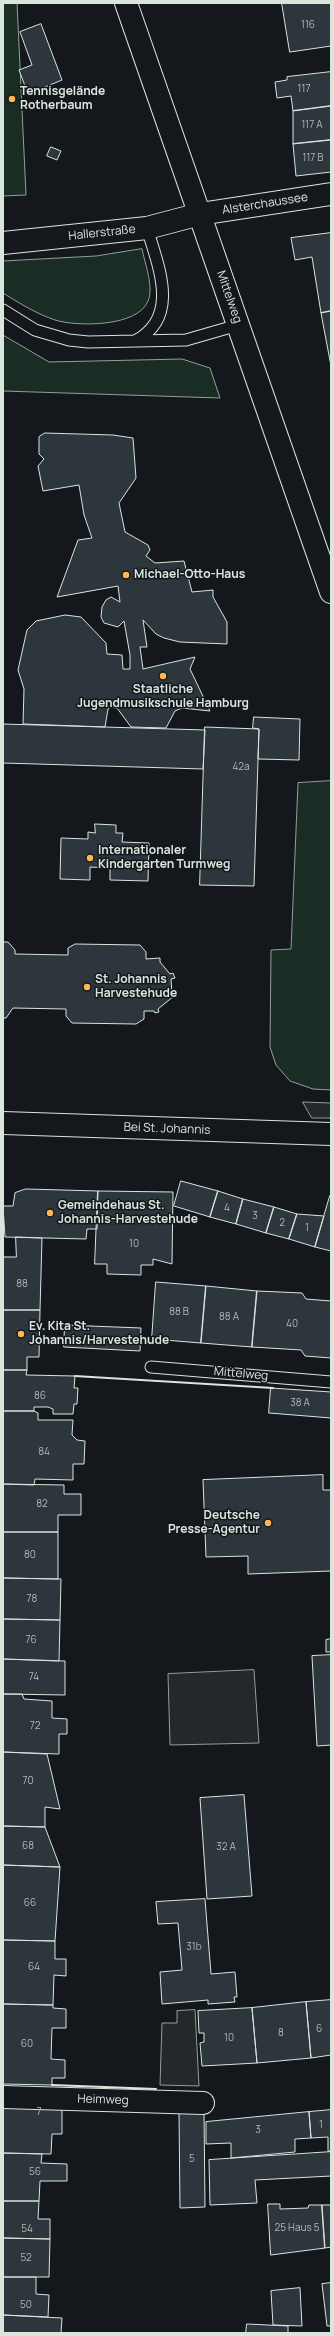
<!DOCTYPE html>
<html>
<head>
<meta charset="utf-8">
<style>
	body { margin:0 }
	#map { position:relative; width:334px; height:2336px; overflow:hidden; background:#14181c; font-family:Manrope,sans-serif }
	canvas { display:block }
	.frame { position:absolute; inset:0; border:4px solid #d8e6dc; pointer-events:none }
</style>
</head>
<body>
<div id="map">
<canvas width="334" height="2336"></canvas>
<div class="frame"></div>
</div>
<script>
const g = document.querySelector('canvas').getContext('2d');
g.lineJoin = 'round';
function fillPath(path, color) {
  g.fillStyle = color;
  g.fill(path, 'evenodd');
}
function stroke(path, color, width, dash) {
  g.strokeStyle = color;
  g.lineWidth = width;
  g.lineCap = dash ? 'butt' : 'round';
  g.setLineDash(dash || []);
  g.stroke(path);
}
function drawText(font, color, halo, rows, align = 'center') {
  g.font = font + ' Manrope,sans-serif';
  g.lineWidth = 3;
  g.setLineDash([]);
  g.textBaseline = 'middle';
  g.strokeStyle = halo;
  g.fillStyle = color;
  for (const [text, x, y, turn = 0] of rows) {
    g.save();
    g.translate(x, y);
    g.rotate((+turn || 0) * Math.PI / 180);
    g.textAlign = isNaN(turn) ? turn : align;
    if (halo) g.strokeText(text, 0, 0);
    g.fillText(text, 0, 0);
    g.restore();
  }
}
const green = new Path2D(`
	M3 3H17L26 195 3 196Z
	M142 249C145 264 154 287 148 301 138 327 77 327 55 320 37 314 19 303 3 293V261L96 256Z
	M3 335 49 362 182 359 210 368 220 398 3 391Z
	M331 781V1090L313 1089 290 1081 276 1065 270 1047 271 950 291 949 298 783Z`);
fillPath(green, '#1a2d24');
stroke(green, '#939e99', 1);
const parking = new Path2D(`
	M303 1102 331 1103V1118H312Z
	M254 1670 259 1743 170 1745 168 1674Z
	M195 2010 199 2086 160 2085 162 2023H177V2011Z`);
fillPath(parking, '#24282b');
stroke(parking, '#939e99', 1);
const building = new Path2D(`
	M282 3H331V46L290 52Z
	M41 24 62 80 28 94 19 70 32 65 20 32Z
	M331 72V106L293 111 291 96 277 98 275 82 287 80V77Z
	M331 106V140L293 144V111Z
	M331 140V172L296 176 293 144Z
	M51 147 61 151 57 160 47 156Z
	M331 233V311L321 313 312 257 295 260 291 238Z
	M331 311V366L321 313Z
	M45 433 113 435 133 438 136 478 119 503 125 532 148 545 150 550 146 556 155 563 184 561 192 592 213 590V597L227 622V644L180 642 164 638 156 634 143 620 147 647H140L143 669 195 657 190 669 210 711 182 708 175 711 166 728 131 727 117 708 111 707 108 709 105 727 23 724 24 689 18 670 27 630 36 621 65 615 81 617 106 643 107 654 122 655 123 669H130V655L124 621 118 627 104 623 101 617 102 607 106 600 111 597 120 602 118 586 57 597 78 540 92 538 84 515 79 485 43 491 38 466 44 459 39 454V437Z
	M254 717 300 719 299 760 258 759 259 729 253 728Z
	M3 724 205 730 203 769 3 763Z
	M205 727 259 729 254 886 200 885Z
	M95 824 116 825V833H123L122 842 149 843 148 881 110 880V868L90 867V880L60 879 61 838 88 839V832L95 833Z
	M3 942H8L15 950V954L68 955V948L75 944 140 945 146 952V959L160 958V962L170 974 173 973 175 978 171 979 172 994 174 996 158 1009 159 1012 155 1013 154 1011H144V1019L136 1024 72 1023 66 1016V1009L13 1008 6 1018H3Z
	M181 1181 218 1191 210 1217 174 1206Z
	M26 1189 98 1191 97 1229H87L86 1239 5 1237 3 1206H13L15 1193Z
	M98 1191 173 1192 172 1264 153 1259V1265H141V1275L107 1274V1264H95Z
	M218 1191 243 1199 236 1224 210 1217Z
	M330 1196 331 1197V1251L315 1247Z
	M243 1199 274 1207 266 1233 236 1224Z
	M274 1207 297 1214 289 1239 266 1233Z
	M297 1214 324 1216 315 1247 289 1239Z
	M16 1237 42 1238 40 1310H3V1257H16Z
	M156 1282 206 1286 201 1343 152 1339Z
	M206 1286 257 1291 252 1347 201 1343Z
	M257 1291 302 1293 306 1299 331 1301V1358L305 1356 301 1350 252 1347Z
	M3 1310H40L39 1357H27V1370H3Z
	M65 1325 141 1328 140 1351 64 1347Z
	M3 1370H27L26 1375 75 1376 74 1388H78L77 1404H74L73 1414H53V1409L48 1407H34V1411H3Z
	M271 1388 331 1392V1418L269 1413Z
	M3 1411H34L38 1413V1420H73L72 1435 77 1440 85 1441 84 1464H73V1480L35 1479 34 1485 3 1484Z
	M323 1475V1490H331V1571L248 1574V1556L206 1557 203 1480Z
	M3 1484 64 1485V1494H81V1515H58V1532H3Z
	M3 1532H58V1579L3 1578Z
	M3 1578 61 1579 60 1620 3 1619Z
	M3 1619 60 1620 59 1661 3 1659Z
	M331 1639V1652H326V1640Z
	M331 1655V1745L317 1746 312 1656Z
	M3 1659 65 1661V1695L3 1694Z
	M3 1694H22L24 1699 52 1701V1718L67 1719V1734H59V1754L3 1752Z
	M3 1752 47 1754 60 1809 45 1807V1827L3 1826Z
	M244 1795 252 1896 207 1899 200 1798Z
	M3 1826 45 1827 60 1867 3 1865Z
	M3 1865 60 1867 55 1941 3 1940Z
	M205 1899 211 1974 235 1972 237 1997H234L235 2002 208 2004V2000L162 2004 160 1972 182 1970 178 1923 158 1924 156 1902Z
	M3 1940 55 1941V1959H66V1976L54 1975 53 2005 3 2004Z
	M331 2000V2055L311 2058 306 2002Z
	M306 2002 311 2058 257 2063 252 2008Z
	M3 2004 53 2005V2008L66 2009V2028H52L51 2059 65 2060V2078H52V2085L3 2084Z
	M252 2008 257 2063 202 2066 200 2043 204 2042V2033H199L198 2011Z
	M3 2104 62 2106V2134H52L51 2154 3 2153Z
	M204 2110 205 2207 180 2208 179 2111Z
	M331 2110V2151H328V2137L311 2138 309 2112Z
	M309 2112 311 2138 295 2139V2152L231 2158V2143L206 2144V2122Z
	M331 2152V2176L255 2180 257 2203 210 2205 209 2160Z
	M3 2153 42 2154 41 2163 67 2164V2181H40L39 2201H3Z
	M3 2201H39L38 2219H50V2239L3 2238Z
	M268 2204H280V2209L308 2208 309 2205H322L325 2248 271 2255Z
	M322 2205H331V2247L325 2248Z
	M3 2238 50 2239 49 2277H3Z
	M3 2277H36V2294L49 2295 48 2317 3 2315Z
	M331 2283V2326H327L322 2284Z
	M300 2288 302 2326 273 2325 271 2291Z
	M3 2315 62 2318 61 2333H3Z
	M247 2324 288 2326V2333H246Z`);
fillPath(building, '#2c363c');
stroke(building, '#d8e6dc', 1);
const service = new Path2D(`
	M3 310 35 330 69 340 88 342 186 340 238 325
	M135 341C181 317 158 266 147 228
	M151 1367 331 1382`);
const minor = new Path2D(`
	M200 214 331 194
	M3 1123 331 1134
	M3 2097 203 2103`);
const tertiary = new Path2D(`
	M126 3 331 592
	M3 243 147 228 200 214`);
stroke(service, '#d8e6dc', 13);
stroke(minor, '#d8e6dc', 24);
stroke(tertiary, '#d8e6dc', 24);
stroke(service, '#14181c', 11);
stroke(minor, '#14181c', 22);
stroke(tertiary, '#14181c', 22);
stroke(new Path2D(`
	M75 1376 273 1388
	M52 2085 156 2089`), '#d8e6dc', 2);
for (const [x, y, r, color] of [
	[12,99,4,"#ffb74d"],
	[126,575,4,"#ffb74d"],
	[163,676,4,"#ffb74d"],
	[90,858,4,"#ffb74d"],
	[87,987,4,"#ffb74d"],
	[50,1213,4,"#ffb74d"],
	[21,1334,4,"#ffb74d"],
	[268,1523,4,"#ffb74d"]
]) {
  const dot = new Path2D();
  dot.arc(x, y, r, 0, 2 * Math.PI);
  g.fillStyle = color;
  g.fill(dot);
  stroke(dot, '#14181c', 1.5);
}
drawText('10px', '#adbab4', null, [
	["116",308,25],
	["117",304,89],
	["117 A",312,125],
	["117 B",313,158],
	["42a",241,767],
	["4",227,1208],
	["3",255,1216],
	["2",282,1223],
	["1",307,1228],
	["10",134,1244],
	["88",22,1284],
	["88 B",179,1312],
	["88 A",229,1317],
	["40",292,1324],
	["86",40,1396],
	["38 A",300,1403],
	["84",44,1452],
	["82",42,1504],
	["80",30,1555],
	["78",32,1599],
	["76",31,1640],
	["74",34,1677],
	["72",35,1726],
	["70",28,1781],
	["68",28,1846],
	["32 A",226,1847],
	["66",30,1903],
	["31b",194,1947],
	["64",34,1967],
	["6",319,2029],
	["8",281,2033],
	["10",229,2038],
	["60",27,2044],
	["7",39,2112],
	["1",321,2125],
	["3",258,2130],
	["5",192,2159],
	["56",35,2172],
	["25 Haus 5",297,2228],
	["54",27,2229],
	["52",26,2258],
	["50",26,2305]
]);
drawText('bold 12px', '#d8e6dc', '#14181c', [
	["Tennisgelände",20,92],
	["Rotherbaum",20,106],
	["Michael-Otto-Haus",134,575],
	["Staatliche",163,690,"center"],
	["Jugendmusikschule Hamburg",163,704,"center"],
	["Internationaler",98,851],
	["Kindergarten Turmweg",98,865],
	["St. Johannis",95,980],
	["Harvestehude",95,994],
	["Gemeindehaus St.",58,1206],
	["Johannis-Harvestehude",58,1220],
	["Ev. Kita St.",29,1327],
	["Johannis/Harvestehude",29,1341],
	["Deutsche",260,1516,"right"],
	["Presse-Agentur",260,1530,"right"]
], 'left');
drawText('12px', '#d8e6dc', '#14181c', [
	["Alsterchaussee",265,204,-9],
	["Hallerstraße",102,233,-6],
	["Mittelweg",229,297,71],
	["Bei St. Johannis",167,1129,2],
	["Mittelweg",241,1374,5],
	["Heimweg",103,2100,2]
]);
</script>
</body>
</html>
